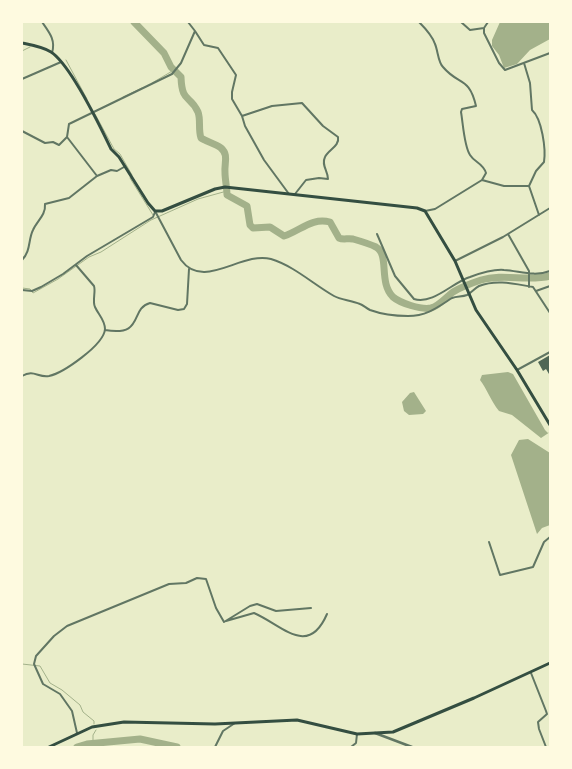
<!DOCTYPE html>
<html>
<head>
<meta charset="utf-8">
<style>
	body { margin:0 }
	#map { position:relative; width:572px; height:769px; overflow:hidden; background:#e9edc9; font-family:Roboto,sans-serif }
	canvas { display:block }
	.frame { position:absolute; inset:0; border:23px solid #fefae0; pointer-events:none }
</style>
</head>
<body>
<div id="map">
<canvas width="572" height="769"></canvas>
<div class="frame"></div>
</div>
<script>
const g = document.querySelector('canvas').getContext('2d');
g.lineJoin = 'round';
function fillPath(path, color) {
  g.fillStyle = color;
  g.fill(path, 'evenodd');
}
function stroke(path, color, width, dash) {
  g.strokeStyle = color;
  g.lineWidth = width;
  g.lineCap = dash ? 'butt' : 'round';
  g.setLineDash(dash || []);
  g.stroke(path);
}
fillPath(new Path2D(`
	M500 22H550V39L530 50 517 64 504 68 499 55 492 46V40Z
	M508 372 513 374 545 430 548 433 550 432 541 438 512 415 499 411C491 401 487 389 480 380L482 375Z
	M414 392 426 411 423 414 409 415 404 411 402 402 410 393Z
	M528 439 550 453V525L542 528 537 534 511 455 519 440Z`), '#a3b18a');
stroke(new Path2D(`
	M22 51 30 47
	M66 60 87 99
	M152 83 174 70
	M123 97 142 88
	M95 114 114 149 120 154 132 175
	M130 178 153 215
	M22 288 30 289 33 293 58 279 89 257 101 252 151 220 198 199 227 191
	M22 664 40 666 50 683 62 690 80 705 83 712 94 721V724
	M93 744V735L96 730`), '#a3b18a', 1);
stroke(new Path2D(`
	M134 22 164 53 171 67 181 77C182 104 190 94 198 112 201 120 198 129 201 138 207 142 215 143 221 148 229 155 224 163 225 173 225 179 227 188 227 195L247 206 250 225 253 228 270 227 284 236C300 231 312 217 330 222L339 238C343 240 348 238 353 239 360 241 370 244 376 247 390 255 378 282 393 297 400 303 421 310 431 308 439 306 446 297 453 292 461 287 472 283 481 280 504 273 527 282 550 276
	M77 747 87 744 140 739 177 747`), '#a3b18a', 7);
fillPath(new Path2D(`
	M550 355V373L549 374 546 369 543 371 538 362Z`), '#4f6655');
stroke(new Path2D(`
	M42 22C49 32 56 40 52 53
	M419 22C425 28 432 35 435 44 438 51 438 62 443 67 459 86 469 76 476 106L462 109 461 112C463 123 464 146 470 155 475 163 483 163 486 173L482 180 435 209 425 211
	M461 22 470 30 484 28
	M488 22 484 28V33L499 63 505 70 550 53
	M195 31 204 45 218 48 236 75 232 92V99L242 116 245 126 264 160 289 194
	M524 63 530 83 532 110C542 119 546 149 544 162L536 171 529 186 539 215
	M22 79 61 62
	M242 116 272 106 302 103 323 126 338 137C340 146 328 150 325 157 321 165 328 171 328 179L319 178 306 180 295 194
	M22 131 45 143 53 142 59 145 67 137 69 124 172 74 181 63 195 31 188 22
	M67 137 97 176
	M482 180 504 186H528
	M155 211 181 260C204 291 241 251 271 259 294 266 313 284 334 296 341 300 351 300 360 304 363 305 366 308 370 310 381 314 397 316 408 316 427 316 438 307 452 298 457 296 462 297 467 295 471 293 475 288 479 286 497 279 515 284 533 287L550 313
	M377 234 395 276 414 299C433 305 453 282 470 277 481 273 493 269 504 270 520 271 534 277 550 271
	M508 234 529 271V287
	M22 260C31 251 28 240 33 230 37 221 46 215 45 204L69 198 97 176 111 170 117 171 124 167
	M455 261 503 237 550 208
	M22 290 32 291 41 287 63 274 87 256 153 217 155 212
	M536 291 550 286
	M105 330C145 337 129 309 150 303L178 310 184 309 187 304 189 269
	M517 370 550 352
	M22 376C34 369 38 378 49 376 63 373 104 345 105 329 105 320 98 314 95 307 92 301 96 292 94 286L76 265
	M489 542 500 575 533 567 544 542 550 537
	M226 621 254 613C282 625 308 658 327 614
	M531 673 546 711 547 714 538 722 539 729 546 747
	M77 733 72 711 60 694 43 684 34 664 36 656 54 636 67 626 169 584 186 583 197 578 206 579 216 608 224 622 250 606 257 604 276 611 311 608
	M215 747 223 731 235 723
	M351 747 356 743 357 734`), '#617663', 2);
stroke(new Path2D(`
	M375 733 412 747`), '#617663', 2.5);
stroke(new Path2D(`
	M22 43C32 45 43 47 51 52 71 65 100 126 111 149L119 157 148 203 155 211H162L215 189 225 187 417 208 425 211 455 261 476 310 517 370 550 425`), '#344e41', 3);
stroke(new Path2D(`
	M49 747 92 727 124 722 215 724 297 720 357 734 393 732 474 698 550 663`), '#344e41', 3);
</script>
</body>
</html>
